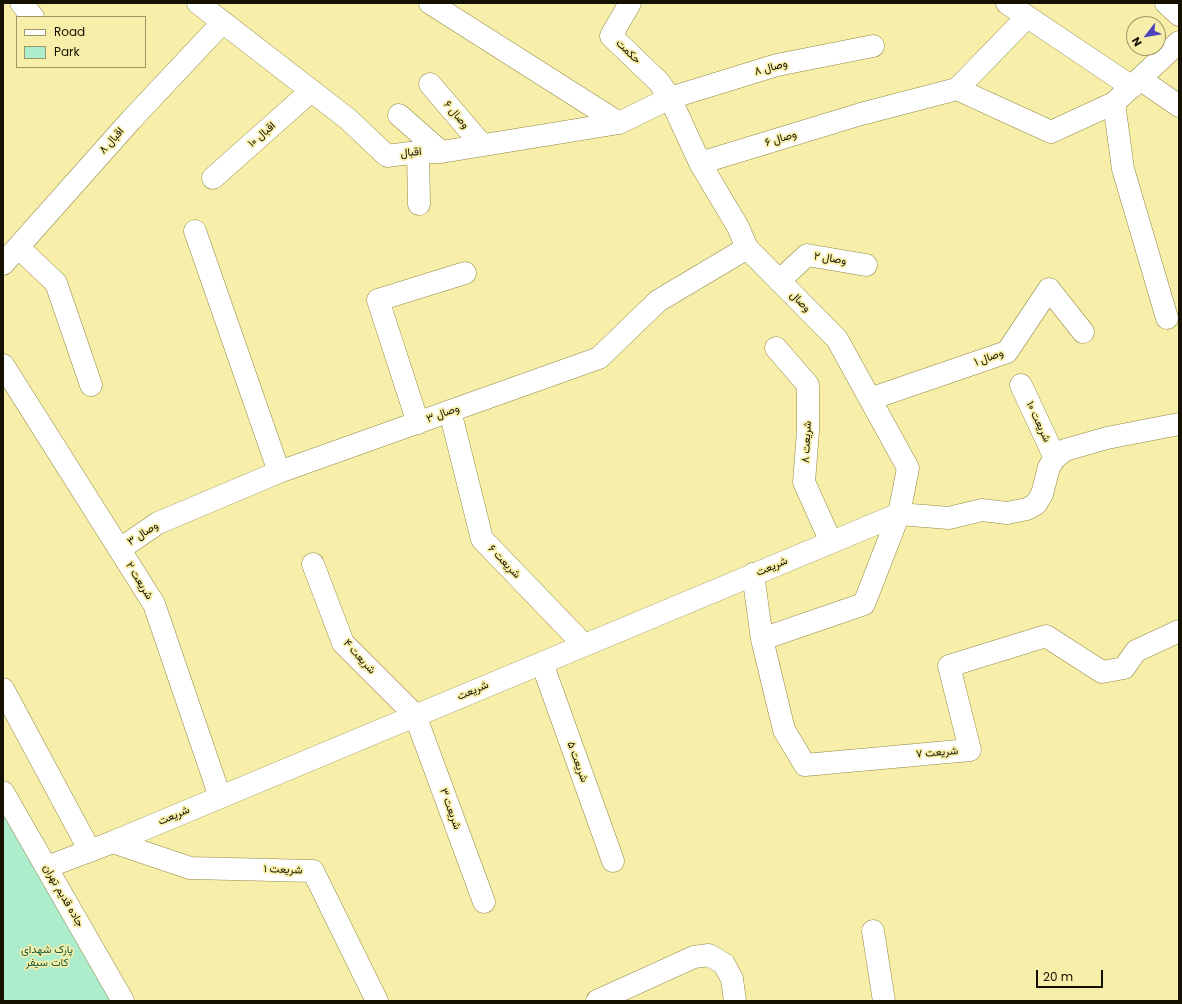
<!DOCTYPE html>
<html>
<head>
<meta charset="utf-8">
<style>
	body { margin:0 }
	#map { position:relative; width:1182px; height:1004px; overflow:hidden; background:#f7eea9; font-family:Poppins,sans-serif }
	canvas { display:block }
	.frame { position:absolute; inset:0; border:4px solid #151100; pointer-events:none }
	.legend { position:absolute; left:16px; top:16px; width:130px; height:52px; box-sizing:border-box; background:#f7eea9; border:1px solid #9d9665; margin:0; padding:5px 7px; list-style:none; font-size:12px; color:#151100 }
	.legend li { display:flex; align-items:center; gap:8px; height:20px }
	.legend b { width:20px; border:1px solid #9d9665 }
	.north { position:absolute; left:1126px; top:16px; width:40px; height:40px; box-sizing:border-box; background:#f7eea9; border:1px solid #9d9665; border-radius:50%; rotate:239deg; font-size:11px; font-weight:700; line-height:16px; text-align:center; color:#151100 }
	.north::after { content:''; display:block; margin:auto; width:14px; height:18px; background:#4f44bb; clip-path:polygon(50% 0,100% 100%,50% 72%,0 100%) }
	.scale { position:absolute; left:1036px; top:970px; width:67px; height:18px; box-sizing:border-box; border:2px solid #151100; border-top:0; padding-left:5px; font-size:12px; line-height:14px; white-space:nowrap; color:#151100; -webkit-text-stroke:3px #f7eea9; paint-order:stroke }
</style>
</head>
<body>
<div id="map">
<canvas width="1182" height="1004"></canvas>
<div class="frame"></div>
<ul class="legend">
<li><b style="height:5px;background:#fff"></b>Road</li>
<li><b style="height:11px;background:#acedcb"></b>Park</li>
</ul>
<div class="north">N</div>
<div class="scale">20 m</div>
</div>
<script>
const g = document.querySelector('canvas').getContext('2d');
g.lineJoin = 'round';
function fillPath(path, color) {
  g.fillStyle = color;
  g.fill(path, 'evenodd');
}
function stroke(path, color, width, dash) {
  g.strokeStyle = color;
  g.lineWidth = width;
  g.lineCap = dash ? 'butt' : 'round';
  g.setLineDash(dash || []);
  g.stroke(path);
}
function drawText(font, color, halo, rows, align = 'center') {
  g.font = font + ' Poppins,Vazirmatn,sans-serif';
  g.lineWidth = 3.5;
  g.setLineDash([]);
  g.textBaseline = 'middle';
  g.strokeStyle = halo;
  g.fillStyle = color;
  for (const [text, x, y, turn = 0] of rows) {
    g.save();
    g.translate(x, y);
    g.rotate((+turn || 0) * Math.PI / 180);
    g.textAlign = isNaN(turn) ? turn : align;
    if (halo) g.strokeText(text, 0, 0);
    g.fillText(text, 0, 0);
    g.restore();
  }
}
fillPath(new Path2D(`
	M3 792 123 1001H3Z`), '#acedcb');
const minor = new Path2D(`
	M21 3 33 17
	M198 3 348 119 387 156 418 152H441L619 123 670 98 777 65 873 46
	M430 3 619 123
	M630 3 611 36 659 82 670 98 700 163 738 227 747 248 837 339 908 468 899 514 864 604 762 639
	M1007 3 1132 87
	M1166 3 1179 15
	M1140 79 1179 106
	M430 84 482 145
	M957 89 1027 17
	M1114 103 1123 169 1167 318
	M399 115 441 152
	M418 152 419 204
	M700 163 861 114 957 89 1051 132 1114 103 1179 42
	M213 178 311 91
	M195 231 279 472
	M18 247 56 283 91 385
	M3 264 131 120 223 22
	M779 281 807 255 866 265
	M776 348 808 385V431L804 482 831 542
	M3 365 154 604 220 797
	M1021 385 1055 458
	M870 399 1007 352 1049 289 1083 332
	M450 411 482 539 584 645
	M418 423 378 300 465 273
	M120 549 158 523 279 472 599 358 658 301 747 248
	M313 564 343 643 415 715 484 902
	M753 574 762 639 784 730 805 765 970 750 949 666 1046 636 1102 672 1124 668 1136 651 1179 631
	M542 663 613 861
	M3 689 90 851
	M113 842 190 868 313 871 377 1001
	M47 867 113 842 899 514 949 518 982 510 1007 513 1027 509 1036 504 1042 494 1049 467 1055 458 1065 450 1107 438 1179 424
	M873 931 884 1001
	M597 1001 694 957 709 955 724 964 732 979 735 1001`);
const major = new Path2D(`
	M3 792 123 1001`);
stroke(minor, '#918846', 23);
stroke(major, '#918846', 23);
stroke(minor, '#fff', 22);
stroke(major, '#fff', 22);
drawText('11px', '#151100', '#f7eea9', [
	["حکمت",628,52,44],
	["وصال ۸",771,68,-15],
	["وصال ۶",456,115,50],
	["اقبال ۱۰",262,135,-41],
	["وصال ۶",781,139,-17],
	["اقبال ۸",112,141,-48],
	["اقبال",411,153,-5],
	["وصال ۲",830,259,9],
	["وصال",800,302,45],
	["وصال ۱",989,358,-20],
	["وصال ۳",443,414,-20],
	["شریعت ۱۰",1038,422,65],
	["شریعت ۸",807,442,-87],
	["وصال ۳",143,534,-33],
	["شریعت ۶",504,562,46],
	["شریعت",772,567,-23],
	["شریعت ۲",139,581,58],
	["شریعت ۴",359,657,48],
	["شریعت",473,691,-23],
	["شریعت ۷",937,753,-5],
	["شریعت ۵",577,762,70],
	["شریعت ۳",450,809,70],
	["شریعت",174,816,-23],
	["شریعت ۱",283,870,2],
	["جاده قدیم تهران",63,896,60]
]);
drawText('11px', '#115e40', '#f7eea9', [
	["پارک شهدای",47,950],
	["کات سیفر",47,963]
]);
</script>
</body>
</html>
